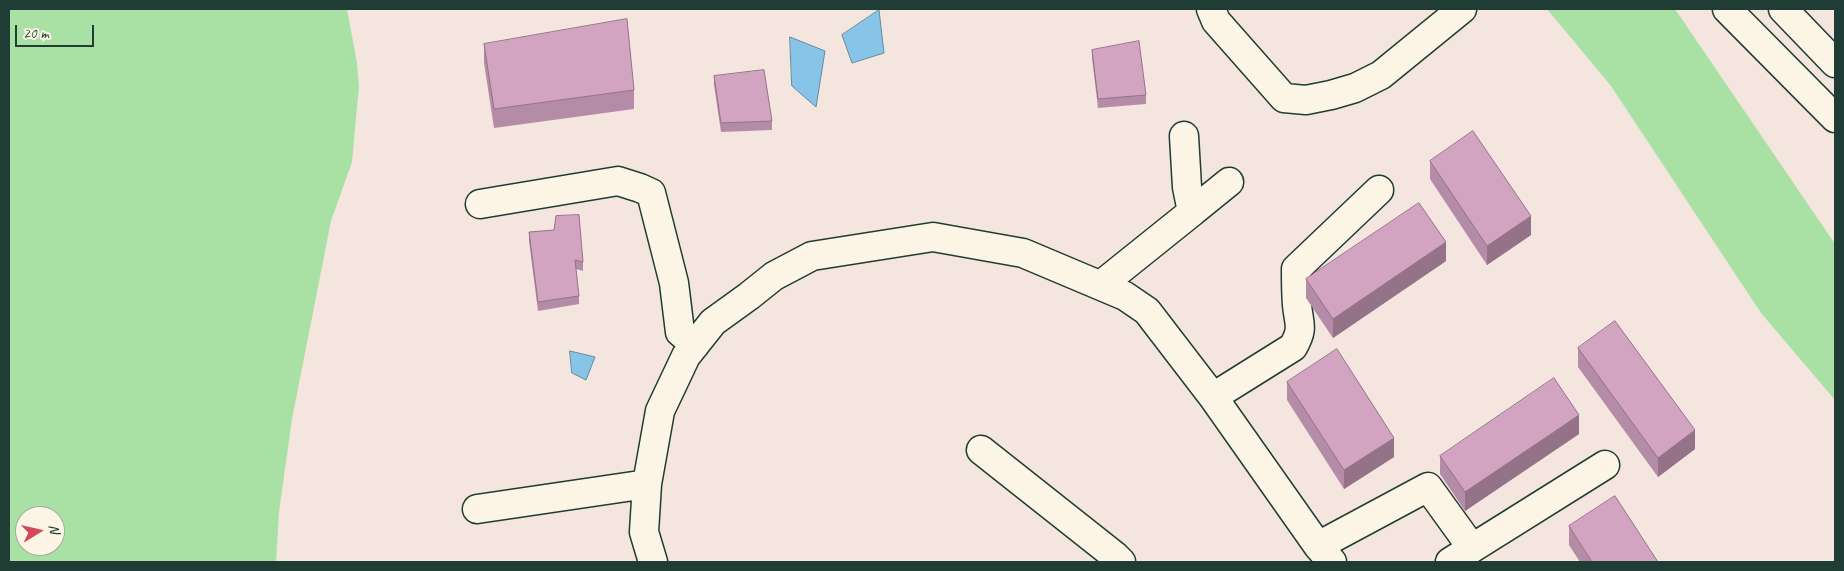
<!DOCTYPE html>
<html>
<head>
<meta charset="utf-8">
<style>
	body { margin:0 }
	#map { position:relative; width:1844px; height:571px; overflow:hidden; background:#f4e5de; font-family:Caveat,sans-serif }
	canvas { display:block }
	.frame { position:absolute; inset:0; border:10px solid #1f3d34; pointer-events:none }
	.north { position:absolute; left:15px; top:506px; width:50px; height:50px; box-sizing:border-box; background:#fcf5e5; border:1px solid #a4ab9e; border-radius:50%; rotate:81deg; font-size:14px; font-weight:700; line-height:20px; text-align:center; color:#1f3d34 }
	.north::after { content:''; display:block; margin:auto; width:18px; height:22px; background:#d1495b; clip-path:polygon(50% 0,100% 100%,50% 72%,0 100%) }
	.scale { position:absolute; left:15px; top:25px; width:79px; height:22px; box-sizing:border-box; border:2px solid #1f3d34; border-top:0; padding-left:6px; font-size:15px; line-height:18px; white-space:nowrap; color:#1f3d34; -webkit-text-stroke:4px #fcf5e5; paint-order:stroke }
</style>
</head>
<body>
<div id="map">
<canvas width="1844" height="571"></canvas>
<div class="frame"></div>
<div class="north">N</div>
<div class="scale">20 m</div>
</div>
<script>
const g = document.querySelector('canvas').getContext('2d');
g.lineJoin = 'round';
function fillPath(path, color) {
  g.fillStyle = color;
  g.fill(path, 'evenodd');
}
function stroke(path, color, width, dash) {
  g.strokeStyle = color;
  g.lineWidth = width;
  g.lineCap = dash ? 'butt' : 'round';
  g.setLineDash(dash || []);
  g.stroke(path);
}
fillPath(new Path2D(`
	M9 9H347L357 63 359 86 352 162 331 221 292 419 279 512 276 562H9ZM25 516H55V546H25Z
	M1547 9H1675L1835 244V400L1761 313 1611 86Z`), '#a9e1a5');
const water = new Path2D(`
	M879 10 884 53 852 63 842 35Z
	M790 37 825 51 816 107 792 86Z
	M570 351 595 357 586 380 572 373Z`);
fillPath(water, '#87c4e7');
stroke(water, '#5d8e9f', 1);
const minor = new Path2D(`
	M1211 9 1216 21 1284 98 1306 100 1331 95 1355 88 1381 75 1462 9
	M1727 9 1835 118
	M1783 9 1835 63
	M480 204 618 181 640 188 651 193 674 283 680 332 695 345
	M1192 212 1229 182
	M1101 285 1192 212 1187 187 1184 136
	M1213 397 1293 347C1304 328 1299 325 1297 305 1296 293 1296 281 1296 269L1379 190
	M981 450 1115 556 1121 562
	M477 509 647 484
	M1318 546 1428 487 1472 548
	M653 562 644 532 647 484 660 411 686 356 713 322 749 296 774 276 812 256 933 237 1023 253 1125 296 1147 311 1213 397 1318 546 1332 562
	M1450 562 1605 465`);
stroke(minor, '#1f3d34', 31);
stroke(minor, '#fcf5e5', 28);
fillPath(new Path2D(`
	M484 44 634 90V109L494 128 484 63Z
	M1092 50 1146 95V104L1098 108 1092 58Z
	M714 76 772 121V130L721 132 714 85Z
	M1430 161 1531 235 1487 265 1430 179Z
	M529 232 583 262V271L576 269 579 296V304L538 311 529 241Z
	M1446 261 1333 338 1306 298V279Z
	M1578 348 1695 449 1658 477 1578 367Z
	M1287 382 1394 457 1344 489 1287 400Z
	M1579 434 1465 511 1440 474V456Z
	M1569 526 1658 562H1580L1569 545Z`), '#b58ca7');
fillPath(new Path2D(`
	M1531 216V235L1487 265V246Z
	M1446 242V261L1333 338V319Z
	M1579 415V434L1465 511V492Z
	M1695 430V449L1658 477V458Z
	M1394 438V457L1344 489V470Z`), '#947288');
const building = new Path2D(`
	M627 19 634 90 494 109 484 44Z
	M1139 41 1146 95 1098 99 1092 50Z
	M764 70 772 121 721 123 714 76Z
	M1473 131 1531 216 1487 246 1430 161Z
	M1419 203 1446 242 1333 319 1306 279Z
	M579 215 583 262 575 260 579 296 538 302 529 232 554 230 556 216Z
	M1615 321 1695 430 1658 458 1578 348Z
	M1337 349 1394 438 1344 470 1287 382Z
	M1554 378 1579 415 1465 492 1440 456Z
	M1615 496 1658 562H1592L1569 526Z`);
fillPath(building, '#d3a3c2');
stroke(building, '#947288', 1);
</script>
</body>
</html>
